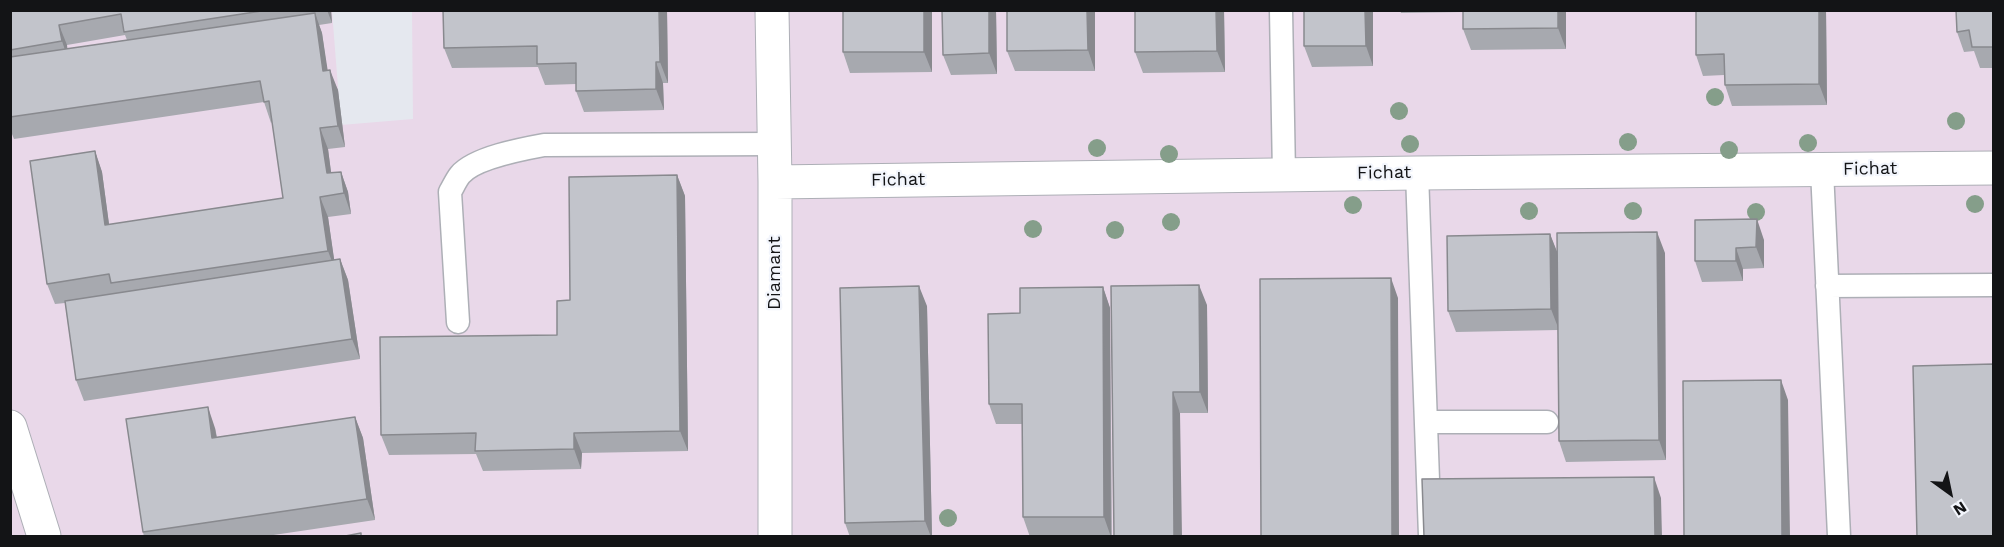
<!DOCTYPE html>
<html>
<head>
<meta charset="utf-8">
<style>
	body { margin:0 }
	#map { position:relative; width:2004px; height:547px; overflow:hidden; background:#e5e8ef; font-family:"Work Sans",sans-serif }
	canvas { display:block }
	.frame { position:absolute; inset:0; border:12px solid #131416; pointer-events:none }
	.north { position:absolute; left:1920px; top:463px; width:60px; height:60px; -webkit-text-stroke:4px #f2f5fc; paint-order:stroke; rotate:147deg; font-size:16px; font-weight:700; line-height:24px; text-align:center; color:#131416 }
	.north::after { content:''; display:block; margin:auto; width:21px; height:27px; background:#131416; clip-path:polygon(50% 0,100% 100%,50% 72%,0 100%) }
</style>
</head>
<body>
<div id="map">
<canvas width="2004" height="547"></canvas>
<div class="frame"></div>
<div class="north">N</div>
</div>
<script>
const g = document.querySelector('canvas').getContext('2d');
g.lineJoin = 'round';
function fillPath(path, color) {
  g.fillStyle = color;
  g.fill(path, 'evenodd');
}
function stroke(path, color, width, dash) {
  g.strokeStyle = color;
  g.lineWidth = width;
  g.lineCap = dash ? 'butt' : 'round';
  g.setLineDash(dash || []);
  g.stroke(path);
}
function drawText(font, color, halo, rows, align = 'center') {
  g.font = font + ' "Work Sans",sans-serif';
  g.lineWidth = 4.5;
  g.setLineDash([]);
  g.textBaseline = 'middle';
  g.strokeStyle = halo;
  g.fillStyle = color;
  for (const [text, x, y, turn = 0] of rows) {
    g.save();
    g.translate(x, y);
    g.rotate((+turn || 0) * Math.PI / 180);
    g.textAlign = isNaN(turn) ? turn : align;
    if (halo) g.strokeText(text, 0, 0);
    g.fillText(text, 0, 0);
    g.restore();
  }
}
fillPath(new Path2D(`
	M10 11H332L341 125 413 119 412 11H1993V536H11Z`), '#e9d8e9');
const lane = new Path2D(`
	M1281 10 1284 175
	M1822 170 1839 536
	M1417 173 1430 536
	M1827 286 1994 285
	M458 322 450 192C453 187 456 180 460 175 474 158 522 149 544 145L775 144
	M1426 422H1547`);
const street = new Path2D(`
	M772 10 775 182V536
	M775 182 1417 173 1994 168
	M10 427 44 536`);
stroke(lane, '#adafb6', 25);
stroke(street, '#adafb6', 35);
stroke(lane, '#fff', 22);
stroke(street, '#fff', 33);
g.fillStyle = '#859e8a';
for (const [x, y] of [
	[1715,97],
	[1399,111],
	[1956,121],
	[1628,142],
	[1808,143],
	[1410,144],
	[1097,148],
	[1729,150],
	[1169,154],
	[1975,204],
	[1353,205],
	[1529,211],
	[1633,211],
	[1756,212],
	[1171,222],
	[1033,229],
	[1115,230],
	[948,518]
]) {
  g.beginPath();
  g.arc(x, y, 9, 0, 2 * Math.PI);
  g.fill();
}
fillPath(new Path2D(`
	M10 10H331L332 23 319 25 322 33 327 70 338 90 345 147 328 149 331 173 341 172 348 192 351 214 328 217 334 260 340 259 348 280 360 359 84 401 76 380 65 303 55 304 47 284 95 151 102 172 109 225 283 198 272 122 271 123 264 102 14 139 10 129ZM125 35 127 40 67 49V45Z
	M667 10 668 83H663L664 110 584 112 576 91V84L545 85 538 67 452 68 444 48Z
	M843 10H932V72L850 73 843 52Z
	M996 10 997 74 951 75 943 55Z
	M1007 10H1095V71H1015L1007 51Z
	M1224 10 1225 72 1143 73 1135 52Z
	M1373 10V66L1312 67 1304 46Z
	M1400 10H1588L1566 11V49L1471 50 1463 29V12L1401 13Z
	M1826 10 1827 105 1732 106 1725 85 1724 75 1703 76 1696 55Z
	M1994 10V68H1980L1974 51 1964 52 1957 32Z
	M677 175 685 196 688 451 582 453 581 469 483 471 476 454 389 455 381 435 557 335 570 300Z
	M1695 220 1764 240V268L1743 269V281L1702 282 1695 261Z
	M1550 234 1557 253H1665L1666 460 1566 462 1559 441 1558 330 1456 332 1448 311Z
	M1111 286 1207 305 1208 413H1180Z
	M1103 287 1110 308 1112 537H1030L1023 517 1022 424H996L989 404 1020 313Z
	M927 306 932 537H850L845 523Z
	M355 417 363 438 375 520 260 537H144L143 532 215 428 217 437Z`), '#a7a9af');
fillPath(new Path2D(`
	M327 10H331L332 23Z
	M659 10H667L668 83 660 62Z
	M924 10H932V72L924 52Z
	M989 10H996L997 74 989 53Z
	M1087 10H1095V71L1088 50Z
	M1216 10H1224L1225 72 1217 51Z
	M1365 10H1373V66L1366 46Z
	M1558 10H1566V49L1558 28Z
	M1819 10H1826L1827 105 1819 84Z
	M315 13 322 33 331 92 323 71Z
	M59 25 67 45 69 62 62 41Z
	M656 62 663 83 664 110 656 89Z
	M330 70 338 90 345 147 338 126Z
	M320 128 328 149 334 194 327 173Z
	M95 151 102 172 112 246 105 225Z
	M341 172 348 192 351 214 344 193Z
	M677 175 685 196 688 451 680 431Z
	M320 197 328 217 336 272 328 251Z
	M1757 219 1764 240V268L1756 247Z
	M1657 232 1665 253 1666 460 1659 440Z
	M1550 234 1558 254 1559 330 1551 309Z
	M1736 248 1743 269V281L1736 261Z
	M340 259 348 280 360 359 352 339Z
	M1391 278 1398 298 1399 537H1392Z
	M1199 285 1207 305 1208 413 1200 392Z
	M919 286 927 306 932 537H931L925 521Z
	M1103 287 1110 308 1111 537 1104 517Z
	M1781 380 1788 400 1790 537H1782Z
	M1173 392 1180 413 1182 537H1174Z
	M208 407 215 428 220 459 212 438Z
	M355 417 363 438 375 520 367 499Z
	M574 433 582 453 581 469 574 449Z
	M1654 477 1661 498 1662 537H1655Z`), '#88898e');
const building = new Path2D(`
	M10 10H268L124 32 121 14 59 25 62 41 10 50Z
	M443 10H659L660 62H656V89L576 91V63L537 64V46L444 48Z
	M843 10H924V52H843Z
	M942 10H989V53L943 55Z
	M1007 10H1087L1088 50 1007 51Z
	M1135 10H1216L1217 51 1135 52Z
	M1304 10H1365L1366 46H1304Z
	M1463 10H1558V28L1463 29Z
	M1696 10H1819V84L1725 85 1724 54 1696 55Z
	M1956 10H1994V47H1972L1969 30 1957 32Z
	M315 13 323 71 330 70 338 126 320 128 327 173 341 172 344 193 320 197 328 251 111 283 109 274 47 284 30 161 95 151 105 225 283 198 269 101 264 102 260 81 10 117V57Z
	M677 175 680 431 574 433V449L475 451 476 433 381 435 380 337 557 335V301L570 300 569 177Z
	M1757 219 1756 247 1736 248V261H1695V220Z
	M1657 232 1659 440 1559 441 1557 233Z
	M1550 234 1551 309 1448 311 1447 236Z
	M340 259 352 339 76 380 65 301Z
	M1391 278 1392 537H1261L1260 279Z
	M1199 285 1200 392H1173L1174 537H1114L1111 286Z
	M919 286 925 521 845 523 840 288Z
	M1103 287 1104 517H1023L1022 404H989L988 314 1020 313V288Z
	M1994 364V537H1917L1913 366Z
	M1781 380 1782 537H1684L1683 381Z
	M208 407 212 438 355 417 367 499 143 532 126 419Z
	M1654 477 1655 537H1424L1422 479Z
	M361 533V537H340Z`);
fillPath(building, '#c2c4cb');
stroke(building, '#88898e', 1.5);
drawText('18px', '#131416', '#f2f5fc', [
	["Fichat",1870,169,-1],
	["Fichat",1384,173,-1],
	["Fichat",898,180,-1],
	["Diamant",775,273,-90]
]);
</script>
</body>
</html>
